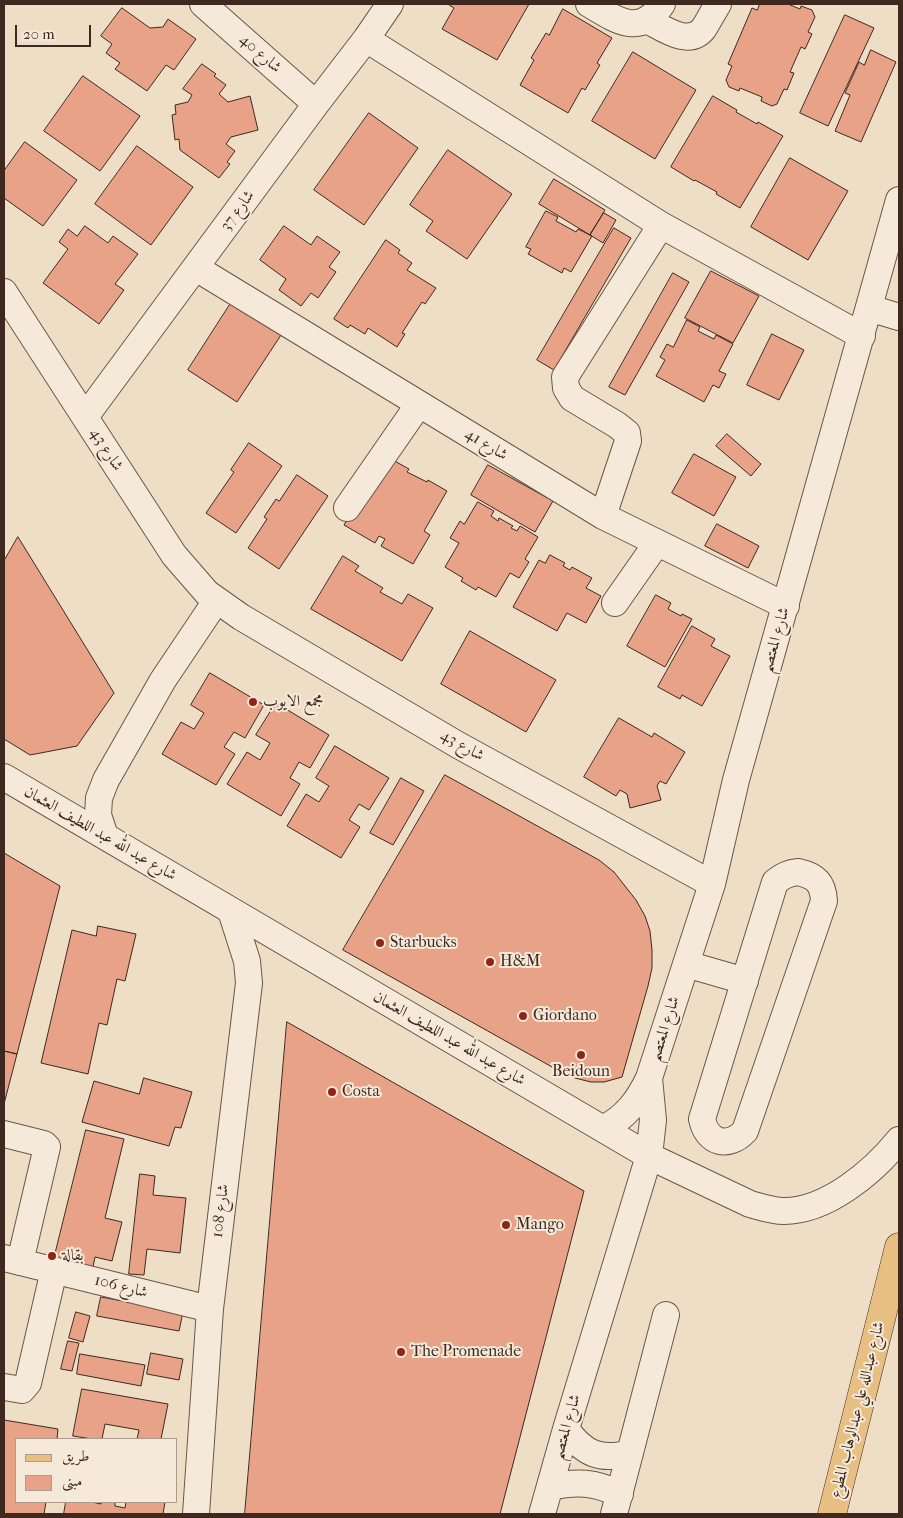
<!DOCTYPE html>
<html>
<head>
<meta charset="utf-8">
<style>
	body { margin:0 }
	#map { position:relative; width:903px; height:1518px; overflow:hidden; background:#efdec6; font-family:"IM FELL French Canon",Amiri,serif }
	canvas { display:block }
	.frame { position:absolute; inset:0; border:5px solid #3e281f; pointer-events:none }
	.legend { position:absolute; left:15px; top:1438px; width:162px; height:65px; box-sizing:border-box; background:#f5eada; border:1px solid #ac9c8f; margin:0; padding:6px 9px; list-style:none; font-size:15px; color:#3e281f }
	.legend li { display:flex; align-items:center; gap:10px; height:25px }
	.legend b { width:25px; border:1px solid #ac9c8f }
	.scale { position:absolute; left:15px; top:25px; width:76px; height:22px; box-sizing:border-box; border:2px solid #3e281f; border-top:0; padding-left:6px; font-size:15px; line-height:18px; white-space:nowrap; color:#3e281f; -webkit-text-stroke:4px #f5eada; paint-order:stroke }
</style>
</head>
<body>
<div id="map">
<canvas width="903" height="1518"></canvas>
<div class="frame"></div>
<ul class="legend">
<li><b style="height:6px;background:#e8bf83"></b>طريق</li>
<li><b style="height:14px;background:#e7a288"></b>مبنى</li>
</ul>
<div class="scale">20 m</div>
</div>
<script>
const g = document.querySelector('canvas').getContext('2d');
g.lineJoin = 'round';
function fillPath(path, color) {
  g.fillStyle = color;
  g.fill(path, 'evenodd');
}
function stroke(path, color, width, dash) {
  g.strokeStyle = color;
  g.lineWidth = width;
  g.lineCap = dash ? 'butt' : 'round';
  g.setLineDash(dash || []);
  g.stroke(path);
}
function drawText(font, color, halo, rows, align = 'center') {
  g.font = font + ' "IM FELL French Canon",Amiri,serif';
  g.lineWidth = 4;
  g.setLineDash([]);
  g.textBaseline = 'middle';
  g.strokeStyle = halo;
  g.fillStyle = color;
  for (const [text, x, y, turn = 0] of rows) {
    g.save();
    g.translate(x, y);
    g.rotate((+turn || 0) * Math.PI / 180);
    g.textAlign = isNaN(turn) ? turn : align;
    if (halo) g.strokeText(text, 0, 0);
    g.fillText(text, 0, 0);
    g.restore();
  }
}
const building = new Path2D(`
	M449 4H529L497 60 442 29 454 8 449 5Z
	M760 4H788L800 9 801 6 812 10 815 17 808 32 812 34 805 49 801 47 790 72 794 73 787 90 784 89 777 104 772 106 761 101 762 97 740 88 739 91 729 87 726 80 732 66 728 64 752 8 757 10Z
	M122 8 150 28 163 27 168 19 196 39 174 70 166 65 147 91 115 69 120 63 106 53 112 44 101 36Z
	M563 9 612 38 597 63 600 65 585 90 582 88 568 113 520 85 534 60 531 58 546 33 549 35Z
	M845 15 874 28 828 126 800 113Z
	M871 50 896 62 861 142 835 131 850 95 845 93 859 62 864 65Z
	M633 52 696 90 655 159 592 121Z
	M202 64 216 74 214 76 226 85 219 94 228 102 250 96 258 130 231 137 226 144 235 151 227 162 230 164 219 178 180 150 179 139 175 140 172 115 176 114 175 105 188 102 192 95 183 89Z
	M83 76 140 116 100 171 44 131Z
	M713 96 737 110 736 112 757 124 758 122 783 136 740 208 716 194 717 192 695 180 694 181 671 167Z
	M369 113 418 148 364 225 314 190Z
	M25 142 77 180 43 226 4 198V171Z
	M137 146 193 187 151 245 95 204Z
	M448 150 512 194 467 259 426 231 433 221 410 205Z
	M790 158 848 191 808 260 751 227Z
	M554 179 605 210 590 235 539 204Z
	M546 211 558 217 556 221 576 232 578 229 592 236 571 272 564 268 562 273 528 254 531 249 526 247Z
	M604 213 616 220 603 243 590 235Z
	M85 226 108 243 113 236 138 254 115 284 124 290 99 324 43 283 68 249 59 242 68 229 77 236Z
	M284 226 311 245 317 236 340 252 329 267 336 272 318 298 311 293 301 306 279 290 286 279 260 260Z
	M614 228 631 238 554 370 537 360Z
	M386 240 400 250 398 253 412 263 407 270 436 288 425 304 422 302 402 333 405 334 397 347 368 328 365 334 350 325 348 328 334 319Z
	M711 271 759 296 733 343 685 318Z
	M673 273 689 282 625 395 609 387Z
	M231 303 281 335 237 402 188 370Z
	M687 320 700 327 698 331 714 339 716 335 733 344 719 371 726 374 719 388 713 385 704 402 656 376 665 360 660 357 667 344 673 347Z
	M772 334 804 350 779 400 747 385Z
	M727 434 761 464 751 476 716 446Z
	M249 443 282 466 236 533 206 513 234 472 231 470Z
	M694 454 736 477 714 516 672 493Z
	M391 459 409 469 407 472 427 482 428 480 447 491 424 531 430 535 413 564 381 546 385 539 379 536 375 543 344 525 361 496Z
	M488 465 553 501 535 532 471 495Z
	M297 475 328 496 279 569 248 548 267 519 264 517 276 499 279 501Z
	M478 502 494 511 491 516 498 521 499 518 513 526 511 528 517 531 520 526 538 537 525 559 529 562 519 578 510 573 496 597 478 587 476 590 461 581 463 578 445 567 459 543 450 538 460 521 464 524Z
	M717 524 759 546 748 568 705 546Z
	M18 537 114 693 77 746 30 755 4 739V561Z
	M550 555 565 563 563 566 570 570 572 567 592 578 586 588 601 596 586 623 567 613 557 631 513 607 539 560 545 563Z
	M343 556 359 566 355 571 383 588 380 592 402 604 408 594 433 608 402 661 311 609Z
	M656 595 671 603 668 609 681 616 682 614 692 619 665 667 627 646Z
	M692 626 715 639 711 646 730 656 702 706 682 695 680 699 658 687Z
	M470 631 556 680 526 732 441 684Z
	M210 673 264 705 245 738 234 732 224 747 235 754 216 785 162 754 181 722 194 729 204 713 191 705Z
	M276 703 329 735 310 768 299 762 290 778 300 784 281 816 227 784 247 752 260 760 270 743 256 735Z
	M619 718 652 737 654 733 685 752 666 784 660 781 657 786 661 800 630 808 627 794 620 790 616 796 584 777Z
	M335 746 389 778 369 810 359 804 349 820 360 827 341 858 287 826 306 794 319 802 329 786 316 778Z
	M445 775 599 860 614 872 636 900 645 916 650 931 652 950V968L648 986 622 1077 604 1082H591L575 1078 561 1072 343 950Z
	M401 778 424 791 393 845 370 833Z
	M4 853 60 886 17 1054 4 1051Z
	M98 926 136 934 125 981 117 979 107 1025 99 1023 88 1074 41 1063 72 930 96 936Z
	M287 1022 584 1191 500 1514H245Z
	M4 1051 17 1054 4 1104Z
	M144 1078 192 1092 181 1128 175 1127 169 1146 82 1122 94 1081 139 1094Z
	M86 1130 124 1139 105 1218 122 1222 112 1261 95 1257 92 1272 53 1263Z
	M140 1174 155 1176 153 1195 186 1198 180 1253 147 1249 144 1275 129 1274Z
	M101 1297 183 1312 179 1331 97 1316Z
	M76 1312 90 1316 83 1342 69 1338Z
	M68 1341 79 1343 72 1371 61 1369Z
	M151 1353 183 1359 179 1380 147 1374Z
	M80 1354 145 1365 141 1386 77 1374Z
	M82 1389 168 1404 161 1439H137L139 1430 105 1424 102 1439H92L73 1436Z
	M4 1420 58 1429 57 1439H16V1502H46L44 1514H4Z
	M66 1502H92L101 1504 102 1502H115V1506L125 1508 126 1502H165L163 1514H64Z`);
fillPath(building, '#e7a288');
stroke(building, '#3e281f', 1);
const minor = new Path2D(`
	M203 4 316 104
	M589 4C616 20 640 38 662 4
	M647 20C663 28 689 48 704 28 709 20 713 12 718 4
	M366 39 661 225 862 336
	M196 268 603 516 786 606
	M4 292 174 555 207 593 241 617 458 745 712 884
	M869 308 899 317
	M85 417 316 104 366 39 390 4
	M347 508 419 404
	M603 516 628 441 627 433 617 425 572 398 566 388 565 377 661 225
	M615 603 657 543
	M4 777 649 1156 750 1204C761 1207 772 1211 784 1211 827 1211 873 1172 899 1140
	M105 836 98 815 99 798 106 780 163 680 216 601
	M798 872C816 876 823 883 824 901L745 1131C728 1149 707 1143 702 1119L775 882C783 876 788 873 798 872Z
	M686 964 745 981
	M603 1129C626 1117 638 1101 649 1078L712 884 736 780 899 200
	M4 1134 44 1144 47 1147 20 1262
	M4 1258 210 1309
	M4 1387 22 1390 28 1383 54 1270
	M566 1429C584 1454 600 1461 630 1453
	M550 1487C577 1481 594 1482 620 1494
	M196 1514 210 1309 249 983 247 961 231 911
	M542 1514 566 1429 649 1156 653 1120 649 1078
	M614 1514 666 1315`);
const major = new Path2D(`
	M832 1514 899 1247`);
stroke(minor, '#6a5649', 28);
stroke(major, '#3e281f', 29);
stroke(minor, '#f5eada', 26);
stroke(major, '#e8bf83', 28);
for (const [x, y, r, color] of [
	[253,702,5,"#8f2418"],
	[380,943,5,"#8f2418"],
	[490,962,5,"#8f2418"],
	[523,1016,5,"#8f2418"],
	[581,1055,5,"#8f2418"],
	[332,1092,5,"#8f2418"],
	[506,1225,5,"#8f2418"],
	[52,1256,5,"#8f2418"],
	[401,1352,5,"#8f2418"]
]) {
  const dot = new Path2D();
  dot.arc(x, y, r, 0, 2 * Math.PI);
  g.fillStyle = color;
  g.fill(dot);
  stroke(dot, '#f5eada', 2);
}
drawText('16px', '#3e281f', '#f5eada', [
	["شارع 40",260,54,41],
	["شارع 37",238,211,-54],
	["شارع 41",486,445,31],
	["شارع 43",106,450,57],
	["شارع المعتصم",776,640,-74],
	["شارع 43",462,746,29],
	["شارع عبد الله عبد اللطيف العثمان",100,834,30],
	["شارع المعتصم",665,1029,-72],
	["شارع عبد الله عبد اللطيف العثمان",449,1039,30],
	["شارع 108",221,1211,-83],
	["شارع 106",121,1287,14],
	["شارع عبدالله علي عبدالوهاب المطوع",858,1410,-76],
	["شارع المعتصم",567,1427,-74]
]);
drawText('16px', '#3e281f', '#f5eada', [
	["مجمع الايوب",263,702],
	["Starbucks",390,943],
	["H&M",500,962],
	["Giordano",533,1016],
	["Beidoun",581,1072,"center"],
	["Costa",342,1092],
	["Mango",516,1225],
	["بقالة",62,1256],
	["The Promenade",411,1352]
], 'left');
</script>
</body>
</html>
